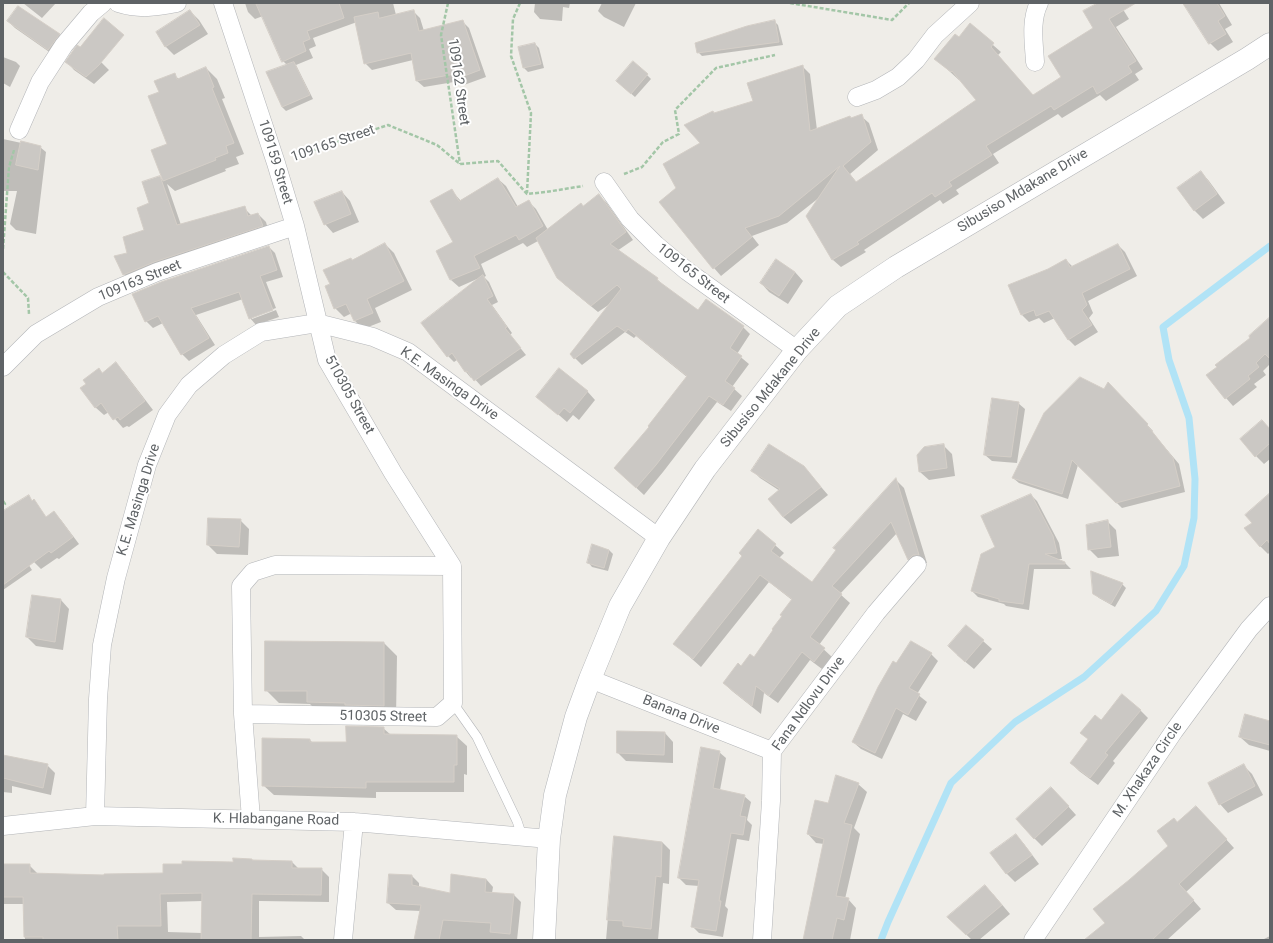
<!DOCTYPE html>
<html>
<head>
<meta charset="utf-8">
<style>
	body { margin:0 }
	#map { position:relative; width:1273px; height:943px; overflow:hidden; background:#efede8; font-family:Roboto,sans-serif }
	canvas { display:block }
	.frame { position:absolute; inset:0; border:4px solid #5f6366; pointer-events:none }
</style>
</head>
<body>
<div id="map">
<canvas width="1273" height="943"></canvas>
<div class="frame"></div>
</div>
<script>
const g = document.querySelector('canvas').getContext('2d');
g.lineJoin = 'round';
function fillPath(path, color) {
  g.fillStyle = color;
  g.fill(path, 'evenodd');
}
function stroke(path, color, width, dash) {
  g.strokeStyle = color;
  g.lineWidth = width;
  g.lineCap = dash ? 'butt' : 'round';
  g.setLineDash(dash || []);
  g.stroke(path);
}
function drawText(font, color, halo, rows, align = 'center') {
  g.font = font + ' Roboto,sans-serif';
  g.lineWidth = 4;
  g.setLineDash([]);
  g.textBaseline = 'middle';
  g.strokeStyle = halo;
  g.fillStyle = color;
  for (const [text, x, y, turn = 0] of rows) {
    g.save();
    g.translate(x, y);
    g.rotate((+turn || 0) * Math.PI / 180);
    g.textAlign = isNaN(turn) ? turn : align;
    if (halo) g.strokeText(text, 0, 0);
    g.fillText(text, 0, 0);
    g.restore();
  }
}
fillPath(new Path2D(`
	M23 3H56L42 18Z
	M245 3H393L396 15 413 11 420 18 424 31 462 21 469 28 486 77 464 85 460 81 424 87 417 81 413 60 372 70 365 63 357 22 313 38 316 46 309 49 313 58 296 65 313 99 286 111 282 107 287 65 283 61 263 16 255 19 248 12Z
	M535 3H570L569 8 563 7 562 21 540 19 534 12Z
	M602 3H636L624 27 604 17 598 11Z
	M1100 3H1119L1129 19 1116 27 1143 69 1135 74 1139 80 1106 101 1100 95 1062 118 1058 114 993 154 999 163 956 190 959 194 943 204 940 200 864 250 866 252 841 267 833 260 807 216 820 197 787 223 752 236 759 245 721 276 714 268 678 188 702 144 714 114 754 102 802 66 810 74 817 130 861 116 869 123 878 150 850 174 857 183 978 100 960 79 959 80 936 59 959 39 970 25 1001 52 998 55 1033 96 1063 77 1094 29Z
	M1182 3H1219L1232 25 1225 29 1233 42 1218 51 1210 43 1191 13Z
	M190 11 199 20 208 34 174 55 166 47 157 32Z
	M8 21 59 35 66 41 55 56 15 28Z
	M774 21 778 25 783 45 702 56 698 52Z
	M535 44 539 48 544 68 528 72 524 68Z
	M78 47 102 63 109 70 94 84 74 70 67 62Z
	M3 57 16 62 20 66 10 87 3 83Z
	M206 68 217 79 225 98 222 99 244 154 236 157 239 164 225 169 226 171 175 191 167 184 181 225 244 208 252 216 258 214 266 222 269 233 131 282 124 274 128 253 145 231 150 204 160 177 164 181 152 151 169 144 160 92 174 75 179 79Z
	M647 75 651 79 635 97 621 85Z
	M3 139 40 147 46 152 36 234 16 230 10 224 17 191H3Z
	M1201 172 1209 181 1225 203 1203 219 1194 210Z
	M498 179 506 186 518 207 528 201 536 209 548 230 599 196 606 202 633 240 617 251 657 279 664 286 698 311 706 300 743 327 750 334 737 354 749 364 732 387 742 396 731 411 717 402 663 472 644 495 615 468 651 428 687 377 636 336 634 338 625 332 582 365 571 354 610 304 598 312 565 285 557 277 538 241 527 247 523 243 481 264 486 276 484 277 489 282 498 302 492 305 512 333 510 335 526 355 481 386 473 377 471 378 466 372 457 360 454 362 448 356 423 323 477 279 459 287 451 280 437 251 455 242 452 191 461 201Z
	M342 192 350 201 359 222 333 233 325 224Z
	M385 244 394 253 412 290 375 308 381 322 363 329 355 321 352 313 344 317 335 308 331 284 352 261Z
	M1118 245 1125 252 1137 276 1088 301 1093 313 1089 318 1098 332 1075 346 1068 339 1055 318 1044 323 1039 318 1029 322 1022 315 1010 286 1049 269 1066 260 1073 267Z
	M269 247 275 253 283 277 266 282 276 308 252 317V319L276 310 279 317 256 325 250 318 243 299 196 315 215 345 189 361 182 354 163 323 153 328 146 321Z
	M795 272 803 281 788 304 769 292 761 283Z
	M1270 330V364L1263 371 1266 375 1254 384 1257 387 1233 406 1226 398Z
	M116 364 124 372 153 410 129 427 127 426 123 428 109 412 104 415 95 407 87 384 99 369 103 374Z
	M1108 384 1153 431 1152 432 1179 464 1185 492 1122 508 1078 465 1068 499 1019 483 1013 478 1104 391Z
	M587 391 595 400 579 420 573 415 567 422 538 397Z
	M1018 403 1025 409 1017 463 992 461 985 455Z
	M1270 429V459L1264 464 1256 456Z
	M943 445 952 454 955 476 929 480 920 472Z
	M804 467 828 495 791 524 783 517 780 491 760 478 753 471Z
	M896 480 904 488 927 563H922L917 567 908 559 897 533 840 594 850 603 819 645 832 657 822 669 810 660 778 703 764 693 761 714 732 691 724 683 754 658 783 616 792 600 769 582 701 667 675 644 743 556 758 530 784 553 779 558 812 583Z
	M1270 494V552L1268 554 1260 546 1253 523Z
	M1031 495 1037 501 1059 543 1062 559H1056L1065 563 1071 569H1034L1029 610 1006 606 1004 604 978 597 972 591Z
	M54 513 61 520 79 544 59 559 57 558 41 569 34 562 46 518Z
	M240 520 249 529 248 555 217 554 208 545Z
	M1107 521 1116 530 1119 556 1098 558 1089 549Z
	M593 546 609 550 613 554 608 571 592 567 588 562Z
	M3 549 19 550 32 570 3 590Z
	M1122 584 1126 588 1115 607 1099 598 1094 594Z
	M61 600 69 609 63 650 36 646 27 637Z
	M983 641 992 649 974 669 957 655Z
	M384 643 397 656 396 718 321 715 310 704 279 703 266 690Z
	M931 654 938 661 917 694 927 702 916 721 903 714 882 759 861 749 853 742 896 664Z
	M1140 710 1148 718 1113 761 1115 763 1098 785 1079 771 1071 763 1089 740 1082 733 1102 721Z
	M1270 722V751L1249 745 1240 737Z
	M383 728 391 735 456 736 467 746V775L464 774V792H376V798L274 795 263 785 310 740 313 743H347Z
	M665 733 673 742V763L626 761 618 753Z
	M719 752 726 758 720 790 744 796 751 802 747 820 752 825 749 841 737 839 725 906 728 909 723 937 699 933 692 926 699 886 686 885 679 878Z
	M3 756 47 765 55 773 51 795 12 786V793L3 792Z
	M1244 766 1252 774 1263 795 1228 813 1220 804Z
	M858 784 867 792 854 828 860 834 845 899H848L856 908 850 940H804L824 844 816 843 808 834Z
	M1059 796 1076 815 1042 846 1034 838Z
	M1204 815 1234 848 1186 892 1201 909 1167 940H1099L1107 924 1170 846Z
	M1016 835 1024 844 1039 864 1015 882 1007 874 992 853Z
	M615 837 662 842 670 850 669 884 663 883 658 940H606Z
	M253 861 292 862 299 869H321L329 877V902L259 901V937L301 936 305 940H25L24 904H3V865H29L37 873V875L105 876 164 874ZM203 901 202 933 168 932 167 902Z
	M412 876 419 883V887L451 894 486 879 493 887 492 893 514 895 521 902 517 940H415L421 911 396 910 388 903Z
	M993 894 1010 914 979 940H972L956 925Z
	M1270 936V940H1261L1264 939Z`), '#0003');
stroke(new Path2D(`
	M881 940 888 922 951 783 1015 722 1084 677 1156 611 1184 566 1194 518 1195 479 1189 418 1169 360 1163 327 1270 246`), '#b1e3f6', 7);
const building = new Path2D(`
	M256 3H339L344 18 307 31 310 39 303 42 306 51 282 62Z
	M1098 3H1136L1109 19 1136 61 1128 66 1132 72 1097 94 1093 86 1054 110 1051 106 986 146 992 155 949 182 952 186 935 197 932 193 857 242 859 244 832 260 806 216 840 166 779 216 745 228 752 237 713 269 659 202 676 188 663 164 700 143 684 125 713 111 714 113 753 101 747 83 803 65 810 131 850 116 851 118 862 114 871 142 843 166 856 182 976 100 952 71 951 72 934 59 955 34 959 37 970 23 994 43 991 47 1033 95 1061 77 1048 56 1093 28 1083 11Z
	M1183 3H1217L1225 16 1218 21 1226 34 1209 44Z
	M18 6 60 34 48 50 7 21Z
	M190 10 200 25 165 47 156 32Z
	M414 10 419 31 463 20 480 70 456 79 455 74 416 81 411 53 364 64 354 17 378 12 379 18Z
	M104 18 124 35 99 65 86 77 65 62 77 45 80 47Z
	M775 20 779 42 697 53 695 43 747 26Z
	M535 43 541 64 523 68 518 47Z
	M633 61 648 74 631 94 616 81Z
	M294 62 310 95 282 107 266 72Z
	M206 67 214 87 212 88 234 143 226 146 228 153 215 158 216 160 163 181 151 150 167 144 148 96 159 92 154 81 175 73 177 79Z
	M21 141 41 146 38 170 16 165Z
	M1201 171 1217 194 1194 211 1177 188Z
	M160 176 177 225 245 206 248 216 258 213 263 226 154 262 123 275 114 256 127 253 123 237 144 230 137 208 149 203 142 182Z
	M498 178 516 207 529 200 543 226 519 240 516 235 474 256 480 268 450 280 436 251 453 242 430 201 452 189 459 201Z
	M342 191 351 214 324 225 314 202Z
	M599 194 626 232 610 244 658 278 657 280 698 310 706 299 744 326 730 348 742 356 725 381 735 388 723 405 709 396 656 465 636 488 614 468 649 427 648 426 687 376 628 329 626 332 617 326 574 359 570 354 621 289 617 285 591 306 557 278 536 238 581 203 583 206Z
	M385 243 404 281 367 299 373 313 354 321 346 304 334 309 325 286 330 284 323 270 351 258 352 260Z
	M1118 244 1130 269 1082 293 1087 305 1082 310 1092 325 1068 340 1049 311 1036 316 1034 310 1021 315 1008 285 1048 269 1066 259 1070 267Z
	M269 246 277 270 260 276 273 310 249 319 239 292 191 308 209 338 181 355 158 316 145 322 132 294 161 282Z
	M776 259 795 272 779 296 760 283Z
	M483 275 493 296 487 299 507 327 505 328 521 348 474 381 467 371 465 372 452 353 447 357 421 323Z
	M1270 317V359L1265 354 1256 363 1259 367 1248 376 1250 379 1225 399 1206 375 1217 367 1215 365 1250 338 1249 336Z
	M116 362 145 401 120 420 118 417 113 420 101 403 95 408 80 388 86 384 83 380 99 368 102 373Z
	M559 368 588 391 570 413 564 408 558 415 536 397Z
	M1080 377 1104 389 1108 382 1148 424 1147 425 1173 458 1180 486 1116 503 1072 460 1062 494 1012 478 1044 413Z
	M992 398 1019 402 1011 457 984 455Z
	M1262 420 1270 429V443L1255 457 1240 439Z
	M769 444 804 466 821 487 783 517 768 499 780 489 751 471Z
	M944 444 947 468 919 472 917 455 924 447Z
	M896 478 919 555H913L908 560 891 522 832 586 842 594 810 637 825 648 814 662 802 652 769 696 756 686 752 706 723 683 738 663 741 666 750 654 754 657 773 630 772 629 782 616 780 615 792 599 760 575 693 659 673 644 742 556 739 553 758 529 776 544 771 551 812 582 836 550 833 548Z
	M1270 493V544L1267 540 1260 547 1244 528 1252 523 1245 515Z
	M1031 494 1053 536 1057 553 1045 554 1065 562V564H1029L1023 604 999 601V599L971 591 981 554 995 547 981 516Z
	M29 495 32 501 34 499 46 517 54 511 73 537 51 553 49 551 3 585V511Z
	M208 518 241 519 239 547 207 545Z
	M1108 520 1111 547 1088 550 1086 525Z
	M592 544 609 550 604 568 587 563Z
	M1091 571 1123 583 1111 604 1093 594Z
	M32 595 61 599 55 642 26 637Z
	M966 625 984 640 965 662 948 646Z
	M265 641 384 642V706L345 705V703L307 702V691H265Z
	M911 641 932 653 909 688 920 694 908 715 896 708 875 753 852 742 878 687 893 661 896 663Z
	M1122 694 1141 710 1105 753 1108 755 1090 778 1070 763 1088 739 1080 733 1095 715 1101 720Z
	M1245 714 1270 721V745L1239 737Z
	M346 726 384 727V734L457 735V765H454V782H366V788L262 786V738L310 739V742H346Z
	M617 731 665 732 664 755 617 753Z
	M701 747 720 751 713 788 745 795 740 816 746 817 743 835 731 833 719 901H721L716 931 691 927 699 880 678 878Z
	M3 755 48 764 43 788 3 778Z
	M1244 764 1255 786 1219 805 1208 783Z
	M836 775 859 783 844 823 852 825 836 896 849 898 844 920 837 918 832 940H803L824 839 807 834 815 800 828 803Z
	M1051 787 1069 806 1034 839 1016 819Z
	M1196 806 1227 839 1179 884 1194 900 1152 940H1084L1105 923 1093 909 1129 880 1168 846 1157 831 1174 818 1177 822Z
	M1016 834 1032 855 1006 874 990 853Z
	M614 836 662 842 661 877 656 876 651 929 623 926V921L607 920Z
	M233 858 252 859V860L292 861V868H322L321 895 252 894 251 940H201L202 893 160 894 161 926H117L118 940H43V937H24L23 897H3V864H30V873L104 875V874L163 873V864H182V861L233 862Z
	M389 874 412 875V885L450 893 451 874 486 879 485 892 514 894 510 934 490 932 491 923 443 920 439 940H414L421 905 387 903Z
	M985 885 1002 905 966 935 947 917Z`);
fillPath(building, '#cbc8c4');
stroke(building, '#d4cec7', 1);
const service = new Path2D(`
	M453 703 477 737 517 821 522 836`);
const minor = new Path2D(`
	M118 3C140 10 156 7 177 3
	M223 3 276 163 295 226 327 360 393 473 452 566 453 703 437 717 243 714 251 819
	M1035 62C1034 43 1030 21 1039 3
	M857 97 876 90 898 77 916 60 935 35 970 3
	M19 130 40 82 64 45 91 13 103 3
	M604 182 630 219 656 245 687 271 797 350
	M3 367 36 334 98 297 157 272 295 226
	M590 679 772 751
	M243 714 241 586 253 572 275 565 452 566
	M95 816 98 699 102 645 116 578 147 465 167 415 189 385 224 355 261 332 317 323 373 337 408 352 659 538
	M3 826 95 816 354 822 549 839
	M343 940 354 822
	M762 940 771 801 772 751 876 613 917 565
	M1033 940 1174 731 1249 629 1270 606`);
const tertiary = new Path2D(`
	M544 940 549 839 555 795 576 717 590 679 620 606 659 538 705 469 797 350 838 306 896 267 1247 59 1270 44`);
stroke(service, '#b3b5b8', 10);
stroke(minor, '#b3b5b8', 19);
stroke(tertiary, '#b3b5b8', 23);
stroke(new Path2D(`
	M448 3 441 35 460 164
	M520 3 513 19 511 56 531 113 527 193
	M790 3 892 20 909 3
	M296 156 388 125 437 145 460 164 498 161 527 194 546 192 583 186
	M624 174 642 167 663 142 679 134 675 110 716 68 775 55
	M3 249 9 167 14 150
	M3 272 28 298 29 314
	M3 501 5 504 3 505`), '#a3c6a7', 2.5, [4, 2]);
stroke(service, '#fff', 9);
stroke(minor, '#fff', 18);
stroke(tertiary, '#fff', 22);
drawText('14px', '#5f6366', '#fff', [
	["109162 Street",458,82,82],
	["109165 Street",333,144,-19],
	["109159 Street",275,162,73],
	["Sibusiso Mdakane Drive",1023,191,-31],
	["109165 Street",693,274,38],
	["109163 Street",140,281,-22],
	["K.E. Masinga Drive",449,384,35],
	["Sibusiso Mdakane Drive",771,388,-51],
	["510305 Street",349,395,61],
	["K.E. Masinga Drive",139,500,-73],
	["Fana Ndlovu Drive",809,704,-54],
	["Banana Drive",681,715,22],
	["510305 Street",383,717,1],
	["M. Xhakaza Circle",1148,770,-56],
	["K. Hlabangane Road",276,820,1]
]);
</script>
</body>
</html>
